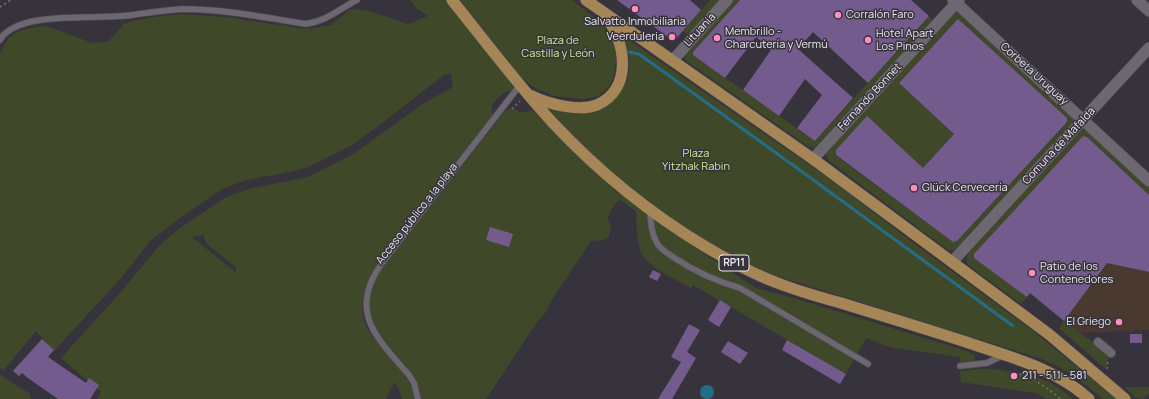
<!DOCTYPE html>
<html>
<head>
<meta charset="utf-8">
<style>
	body { margin:0 }
	canvas { display:block; background:#37333c }
</style>
</head>
<body>
<canvas width="1149" height="399"></canvas>
<script>
const g = document.querySelector('canvas').getContext('2d');
g.lineJoin = 'round';
function fillPath(path, color) {
  g.fillStyle = color;
  g.fill(path, 'evenodd');
}
function stroke(path, color, width, dash) {
  g.strokeStyle = color;
  g.lineWidth = width;
  g.lineCap = dash ? 'butt' : 'round';
  g.setLineDash(dash || []);
  g.stroke(path);
}
function drawText(font, color, halo, rows, align = 'center') {
  g.font = font + ' Manrope,sans-serif';
  g.lineWidth = 3;
  g.setLineDash([]);
  g.textBaseline = 'middle';
  g.strokeStyle = halo;
  g.fillStyle = color;
  for (const [text, x, y, turn = 0] of rows) {
    g.save();
    g.translate(x, y);
    g.rotate((+turn || 0) * Math.PI / 180);
    g.textAlign = isNaN(turn) ? turn : align;
    if (halo) g.strokeText(text, 0, 0);
    g.fillText(text, 0, 0);
    g.restore();
  }
}
fillPath(new Path2D(`
	M1107 263 1149 272V330L1079 333 1064 321Z`), '#4a392e');
fillPath(new Path2D(`
	M410 0H445L517 88 503 93 492 104V116L380 259C364 281 354 311 372 336 379 345 387 354 394 362 404 374 412 384 415 399H402L399 389 394 382 386 399H97L101 392 61 358 120 293 154 252 163 242 180 228 225 198 248 189 308 177 330 166 355 153 421 105 453 87 451 74H445L381 124 352 145 306 168 284 173 246 180 222 189 177 220 151 240 121 278 54 351 36 331 4 370 0 368V53L9 38 17 32 26 29 44 26 52 28 92 43 108 42 124 24 137 20 161 16 181 14 224 17 306 29 331 25 351 9C370 9 390 18 408 24L428 16 417 9ZM203 234 207 244 237 268 235 272 192 237 200 236Z
	M460 0H572L601 23 608 32 615 49 616 59 614 75 612 81 608 88 598 96 583 99 555 96 535 88 521 77Z
	M710 0H720L688 35 683 31Z
	M733 0H740L693 52V55L815 141 929 16 933 21 817 146 815 148 809 147 685 60V52Z
	M957 13H959L1075 120V123L959 249 955 251 948 250 828 160 826 154 828 149 953 15ZM958 20 1067 122 957 241 953 242 836 156V150L867 117 923 168 954 134 899 83Z
	M623 36 840 186 912 242 1032 330 1116 399H1103C1083 381 1063 368 1039 358L774 275C713 248 655 212 606 168 585 150 567 129 549 109 562 111 585 113 598 110 604 108 610 104 614 100 632 83 633 58 623 36Z
	M513 107 520 113 532 110 579 157 618 193 664 227 756 288 790 297 967 351 975 356V359L972 361 960 362V357L895 348 886 346 866 338 846 374 693 285 691 288C676 279 648 268 641 252 636 240 637 224 636 211L619 199C613 208 603 217 611 225L609 236 603 240 591 241 551 301 546 312 537 322 486 399H422C420 392 419 385 415 379 411 371 405 365 400 359 374 329 357 309 381 270L498 120 504 112Z
	M1082 130 1090 132 1149 187V195L1087 137H1083L1027 297 1021 304 968 265C965 260 967 255 970 251Z
	M1064 321 1109 354 1106 369 1059 328Z
	M984 369C994 368 1002 371 1012 372 1039 376 1052 381 1073 399H1048L1035 393 961 382 960 371Z
	M0 375 30 394 31 399H0Z
	M1124 387H1149V394L1143 399 1136 398Z`), '#3f4929');
fillPath(new Path2D(`
	M700 392a7 7 0 1 1 14 0a7 7 0 1 1-14 0Z`), '#246d87');
stroke(new Path2D(`
	M629 52 639 54 808 176 1013 326`), '#246d87', 3);
fillPath(new Path2D(`
	M617 0H690L701 10 675 40H672Z
	M740 0H911L929 16 868 83 813 32 798 49 853 98 815 141 797 128 822 95 805 79 779 116 743 90 771 50 756 37 725 78 693 55V52Z
	M958 19 1067 118V122L957 241 953 242 836 155V150L867 116 923 168 954 134 899 83Z
	M1083 136 1087 137 1149 195V272L1107 263 1064 321 1030 293 1027 297 974 258V254Z
	M490 227 513 234 509 247 486 240Z
	M653 270 661 274 657 281 649 277Z
	M720 300 731 307 719 327 708 320Z
	M689 324 700 330 687 352 696 358 672 399H658L681 362 671 357Z
	M1130 334H1142V343H1130Z
	M42 339 54 350 48 357 86 383 89 378 99 385 90 399H58L28 378 22 373 19 376 13 371Z
	M787 340 846 374 840 384 782 350Z
	M728 341 748 353 740 364 721 352Z`), '#735b8d');
const service = new Path2D(`
	M0 40C16 11 92 19 122 16 144 14 166 9 188 9 228 10 267 18 306 24 327 21 339 9 357 0
	M650 211C651 222 651 233 657 243 660 249 667 253 673 257 694 271 715 281 740 288L868 364
	M960 366 987 363 1004 355
	M418 399 414 383 409 375C377 338 347 312 382 263L520 85`);
const pedestrian = new Path2D(`
	M1098 342 1111 353`);
const minor = new Path2D(`
	M953 0 1149 181
	M1137 0 1149 11
	M673 60 727 0
	M813 159 959 0
	M952 262 1149 48`);
const primary = new Path2D(`
	M452 0C485 41 517 84 553 123 598 171 649 213 706 247 728 260 751 273 775 282 797 291 819 297 841 303 886 317 930 330 975 345 1015 358 1057 370 1089 399
	M586 0 813 159 952 262 1050 335 1125 399
	M532 96C548 104 579 112 597 105 633 89 626 42 606 17`);
stroke(service, '#545058', 7);
stroke(pedestrian, '#545058', 10);
stroke(minor, '#545058', 12);
stroke(primary, '#545058', 12);
stroke(new Path2D(`
	M0 7 11 0
	M512 109 520 101
	M1107 369 1108 361
	M1015 373C1032 376 1048 389 1061 399`), '#76727a', 1.5, [2, 3]);
stroke(service, '#6c6771', 5.5);
stroke(pedestrian, '#6c6771', 8);
stroke(minor, '#6c6771', 11);
stroke(primary, '#a68656', 11);
for (const [x, y, r, color] of [
	[635,9,4,"#fd8ebe"],
	[838,15,4,"#fd8ebe"],
	[672,37,4,"#fd8ebe"],
	[717,38,4,"#fd8ebe"],
	[868,40,4,"#fd8ebe"],
	[914,188,4,"#fd8ebe"],
	[1032,273,4,"#fd8ebe"],
	[1119,322,4,"#fd8ebe"],
	[1014,376,4,"#fd8ebe"]
]) {
  const dot = new Path2D();
  dot.arc(x, y, r, 0, 2 * Math.PI);
  g.fillStyle = color;
  g.fill(dot);
  stroke(dot, '#37333c', 1.5);
}
for (const [x, y, w] of [
	[734,263,30]
]) {
  const box = new Path2D();
  box.roundRect(x - w / 2, y - 8, w, 16, 3);
  g.fillStyle = '#37333c';
  g.fill(box);
  stroke(box, '#eae7ed', 1);
}
drawText('bold 10px', '#eae7ed', null, [
	["RP11",734,263]
]);
drawText('11px', '#eae7ed', '#37333c', [
	["Corralón Faro",846,15],
	["Salvatto Inmobiliaria",635,22,"center"],
	["Membrillo -",725,32],
	["Charcutería y Vermú",725,45],
	["Hotel Apart",876,34],
	["Los Pinos",876,47],
	["Veerduleria",664,37,"right"],
	["Glück Cervecería",922,188],
	["Patio de los",1040,267],
	["Contenedores",1040,280],
	["El Griego",1111,322,"right"],
	["211 - 511 - 581",1022,376]
], 'left');
drawText('11px', '#eae7ed', '#37333c', [
	["Lituania",700,30,-47],
	["Corbeta Uruguay",1034,74,42],
	["Fernando Bonnet",870,97,-47],
	["Comuna de Mafalda",1059,146,-47],
	["Acceso público a la playa",417,214,-52]
]);
drawText('11px', '#cee794', '#37333c', [
	["Plaza de",558,41],
	["Castilla y León",558,54],
	["Plaza",696,154],
	["Yitzhak Rabin",696,167]
]);
</script>
</body>
</html>
